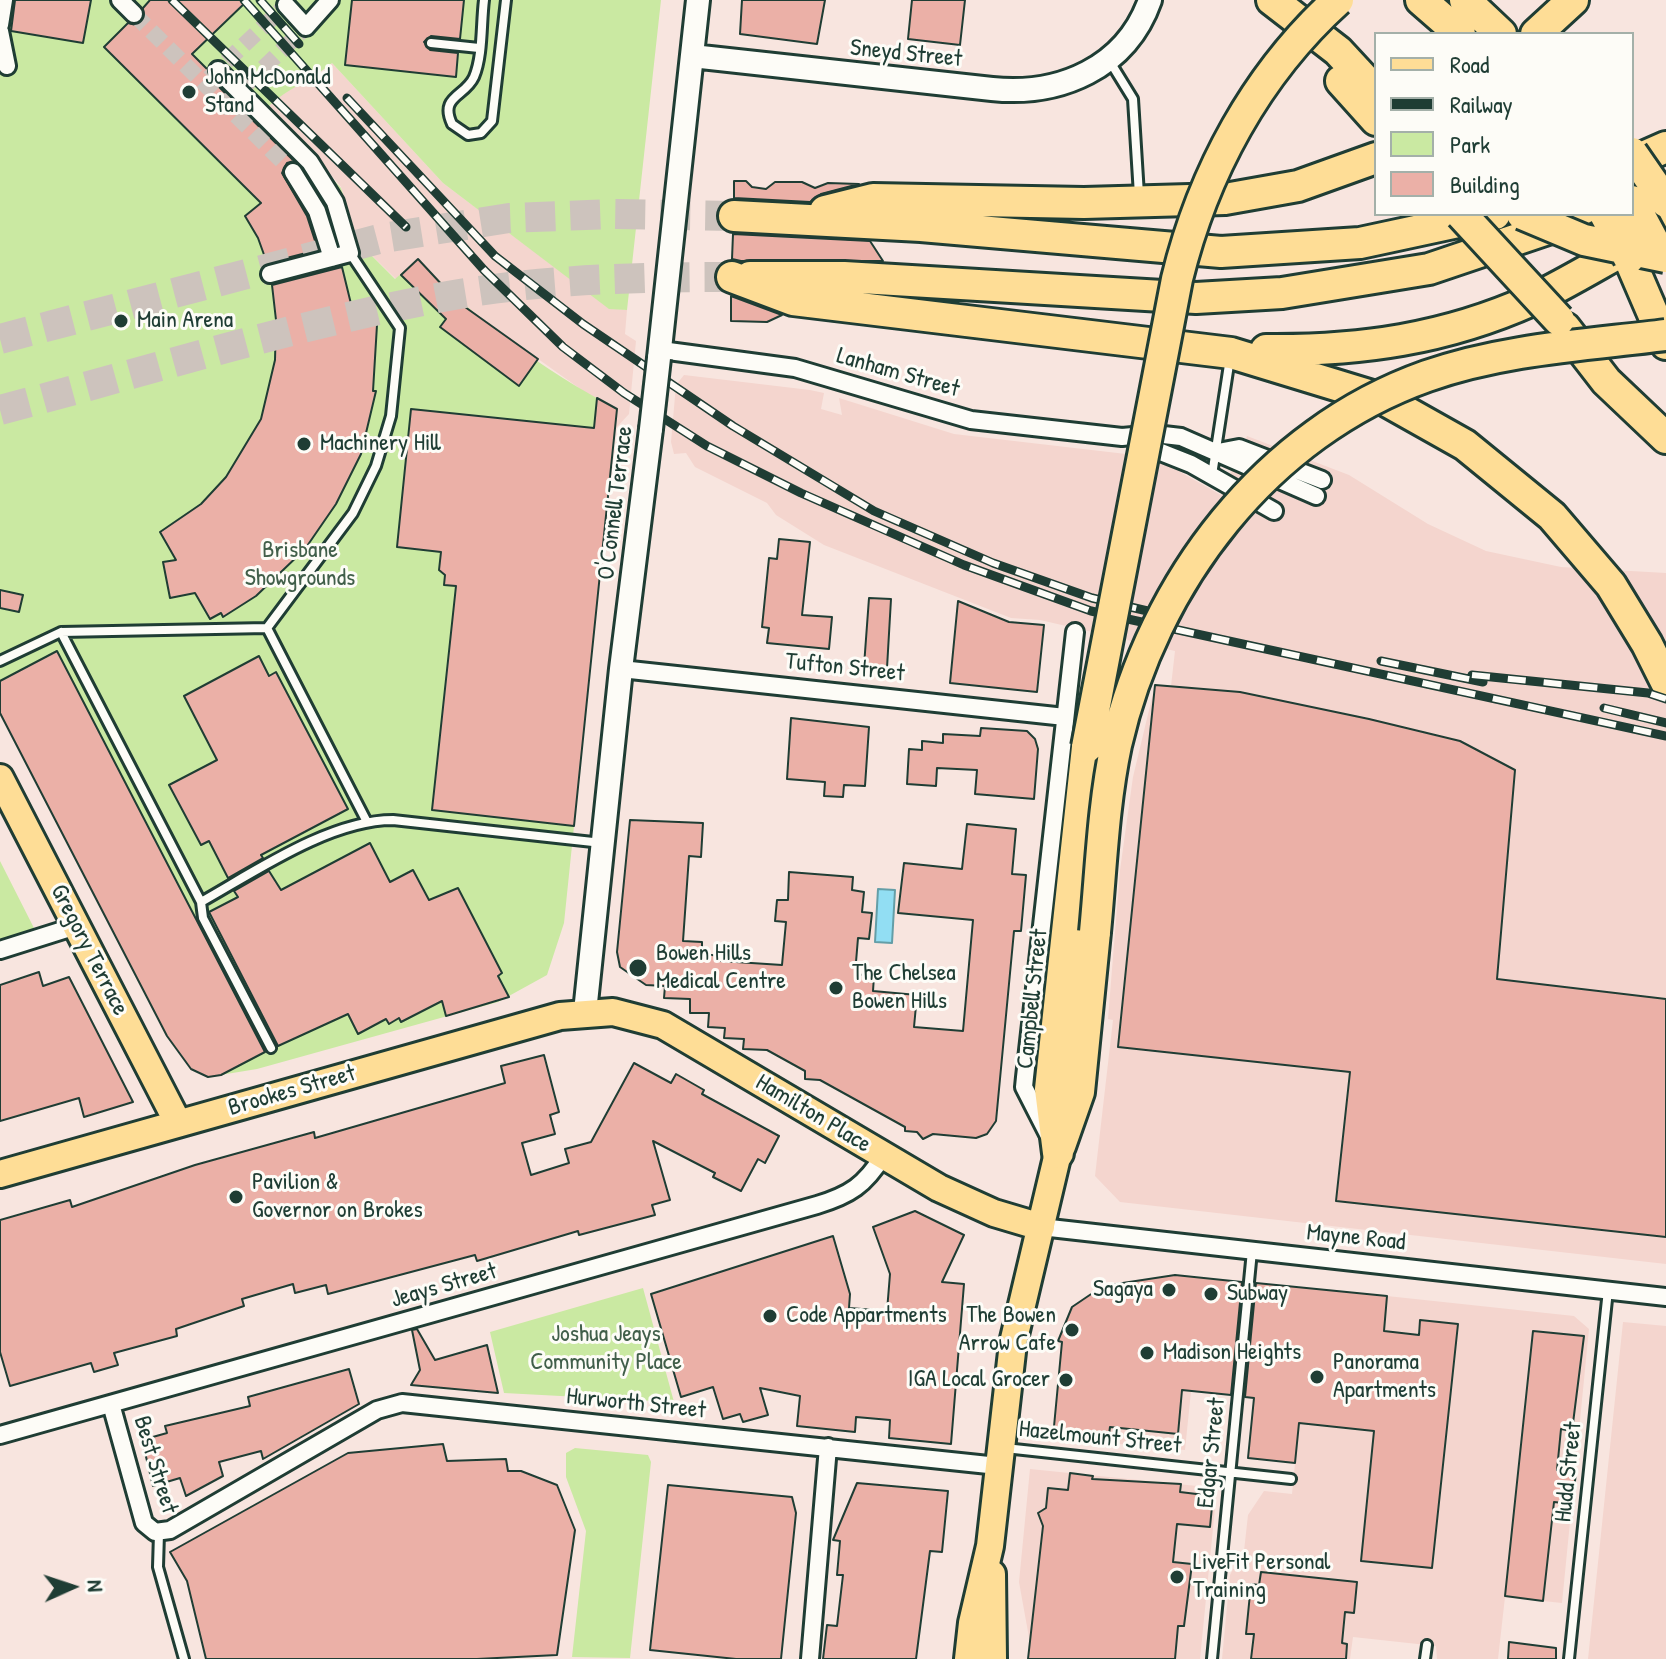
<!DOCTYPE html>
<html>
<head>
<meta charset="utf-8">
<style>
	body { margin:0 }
	#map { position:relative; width:1666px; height:1659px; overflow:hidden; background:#f8e5df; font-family:"Patrick Hand",sans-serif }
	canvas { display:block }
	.legend { position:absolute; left:1374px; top:32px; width:260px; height:184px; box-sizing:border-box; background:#fdfcf7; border:2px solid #a4b0a9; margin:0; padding:10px 14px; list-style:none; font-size:24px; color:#1f3d34 }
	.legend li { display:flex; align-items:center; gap:16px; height:40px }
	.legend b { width:40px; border:2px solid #a4b0a9 }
	.north { position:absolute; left:32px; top:1547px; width:80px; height:80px; -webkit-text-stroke:6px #fdfcf7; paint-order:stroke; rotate:87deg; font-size:22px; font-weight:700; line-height:32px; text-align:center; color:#1f3d34 }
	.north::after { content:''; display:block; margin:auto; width:28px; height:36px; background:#1f3d34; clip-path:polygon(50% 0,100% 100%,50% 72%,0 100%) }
</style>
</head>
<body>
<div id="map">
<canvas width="1666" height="1659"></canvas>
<ul class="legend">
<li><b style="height:10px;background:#fedd96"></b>Road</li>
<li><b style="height:10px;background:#1f3d34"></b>Railway</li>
<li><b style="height:22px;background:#cae9a2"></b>Park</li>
<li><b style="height:22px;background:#ebb0a7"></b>Building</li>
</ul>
<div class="north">N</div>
</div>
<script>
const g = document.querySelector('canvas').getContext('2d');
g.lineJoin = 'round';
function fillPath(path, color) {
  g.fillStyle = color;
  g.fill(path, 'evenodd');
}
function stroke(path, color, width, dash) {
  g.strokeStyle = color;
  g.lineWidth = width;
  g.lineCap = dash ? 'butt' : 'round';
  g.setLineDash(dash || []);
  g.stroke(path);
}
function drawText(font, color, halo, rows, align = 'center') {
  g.font = font + ' "Patrick Hand",sans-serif';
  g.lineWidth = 6;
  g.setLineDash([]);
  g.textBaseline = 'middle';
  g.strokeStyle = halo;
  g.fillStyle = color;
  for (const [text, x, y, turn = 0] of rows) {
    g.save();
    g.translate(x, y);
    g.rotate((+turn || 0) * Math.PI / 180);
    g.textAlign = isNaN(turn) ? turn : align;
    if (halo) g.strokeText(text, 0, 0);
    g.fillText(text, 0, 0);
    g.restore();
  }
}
fillPath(new Path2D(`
	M332 63 443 183 609 308 627 310 625 334 636 341 629 414 616 428 617 409 586 393 458 302 418 259 396 279 358 242 341 187 309 148 267 108 285 90 314 80Z
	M684 375 810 390 824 393 821 409 842 415 839 398 954 434 1126 454 1166 464 1221 495 1247 436 1349 475 1428 524 1486 551 1561 567 1666 573V1264L1120 1202 1095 1176 1113 1020 1108 1019 1120 870 1133 777 1155 685 1171 686 1175 651 1040 620 1011 618 824 545 776 515 767 503 695 467 686 453 674 454 671 442 676 385Z
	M1387 1296 1574 1316 1589 1329 1562 1603 1505 1597 1498 1659H1437L1436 1646 1353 1637 1350 1659H1222L1230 1575 1233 1569H1242L1248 1515 1264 1491 1292 1494 1299 1423 1374 1430Z
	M1623 1322 1666 1326V1659H1588Z
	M1116 1364 1193 1372 1185 1450 1108 1443Z
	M1030 1469 1217 1488 1200 1659H1028L1030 1643 1019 1582Z`), '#f4d5ce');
fillPath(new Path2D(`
	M0 0H661L627 310 609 309 443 183 332 63C311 81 287 88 267 108L341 188 358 242 395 279 418 259C474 319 544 371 617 409L564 923 547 975 498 1002 257 1069 208 1077 191 1069 167 1036 0 713Z
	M0 861 36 932 0 942Z
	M643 1288 674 1402 504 1393 490 1332Z
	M575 1448 648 1455 651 1462 630 1658 572 1657 586 1531 566 1477V1453Z`), '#cae9a2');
const water = new Path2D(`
	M878 889 895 890 892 943 875 942Z`);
fillPath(water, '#92def3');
stroke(water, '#649ea7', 2);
const building = new Path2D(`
	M15 0H91L83 43 11 31Z
	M150 0H248L192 54 207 69 210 78 294 161 287 163 282 173 307 216 318 250 267 263 258 238 245 216 261 203 104 47 128 23 136 25 142 21 143 8Z
	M352 0H464L460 39 431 36 424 42 430 50 458 53 456 77 345 65Z
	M742 0H825L817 44 740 34Z
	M912 0H965L960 45 908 39Z
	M734 181H746L752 187 766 189 775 182H802L815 188 828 183 859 184 821 194 810 202 734 198Z
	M733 234 870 241 883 261H741L732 259Z
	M418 259 458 302 538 359 519 386 440 327 446 319 401 275Z
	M342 267 352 308 365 307 371 325H377L373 391H376L361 454 336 504 305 549 256 596 223 617 221 613 210 619 195 593 170 598 163 562 176 560 160 532 201 504 226 477 261 419 275 360 276 320 272 285Z
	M731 296 782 315 767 322 731 321Z
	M597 398 617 409 574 826 432 810 456 586 444 585 445 575 439 570 441 552 397 547 411 409 594 428Z
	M779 539 810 542 802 615 832 617 829 649 767 643 769 628 762 627 769 558 777 559Z
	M0 590 23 595 19 612 0 608Z
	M869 598 891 599 887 668 864 666Z
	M958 601 1009 622 1044 625 1037 692 950 683Z
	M57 651 265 1052 221 1075 208 1077 191 1069 167 1036 0 713V681Z
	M259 656 269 676 276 672 348 809 261 855 263 858 228 878 209 841 201 845 169 785 217 760 184 696Z
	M1155 685 1240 692 1369 719 1460 741 1515 770 1497 979 1666 999V1237L1336 1201 1350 1072 1118 1047Z
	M791 718 869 727 865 786 844 785 843 797 824 796 825 782 787 779Z
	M981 728 1027 731 1035 739 1038 749 1034 799 975 794 977 770 937 768 936 786 907 784 909 749 922 750V741L943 743V734L980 736Z
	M630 820 703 823 701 857 689 856 683 941 702 942V954L721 956V961L782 965 786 922 775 921 777 900H788L789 872 853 877 852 890 864 892 862 912 872 913 869 939 858 938 855 974 874 976 873 991 917 995 914 1027 963 1031 973 920 898 913 904 863 962 869 967 824 1016 829 1012 874 1026 875 1021 931H1014L996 1121 987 1134 976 1138 933 1134 923 1139 917 1132 905 1131V1127L820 1080 805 1079V1071L767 1050 743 1049 744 1039 724 1038 725 1028 708 1027 709 1013H690V999L664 998 665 986 646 985 620 967 617 952Z
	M370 843 390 882 413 870 429 900 458 888 502 973 498 976 509 997 446 1016 442 1001 401 1022 399 1018 389 1024 386 1019 358 1034 348 1014 278 1046 209 912 238 897 234 891 269 871 281 890Z
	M39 972 43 986 69 977 133 1102 84 1117 79 1098 0 1121V985Z
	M544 1055 559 1112 550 1115 555 1134 522 1143 531 1175 569 1163 565 1149 591 1142 634 1063 671 1083 676 1074 704 1090 702 1094 779 1136 765 1163 758 1159 741 1191 713 1177 715 1173 653 1141 670 1200 652 1205 655 1215 579 1235 578 1231 477 1261 475 1255 328 1294 326 1285 295 1293 293 1284 242 1299 244 1306 176 1329 177 1336 114 1353 118 1365 94 1372 91 1363 10 1386 0 1352V1220L70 1200 72 1207 195 1165 314 1132 315 1138 505 1083 501 1066Z
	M915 1211 964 1235 942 1282 964 1284 951 1444 889 1438 890 1420 856 1417 855 1432 797 1426 800 1396 760 1388 768 1415 743 1422 740 1414 723 1419 713 1387 681 1397 651 1294 833 1236 850 1294 849 1308 887 1311 890 1274 873 1227Z
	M1175 1275 1242 1282 1231 1395 1182 1390 1178 1434 1110 1427 1108 1442 1053 1437 1062 1342 1058 1341 1072 1307 1103 1286Z
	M1256 1283 1387 1296 1384 1331 1419 1335 1420 1320 1458 1324 1432 1568 1361 1561 1374 1431 1299 1423 1295 1463 1248 1458 1254 1398 1245 1397Z
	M417 1329 435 1360 487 1345 498 1393 411 1385 420 1370 412 1330Z
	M1533 1331 1584 1336 1572 1431 1561 1429 1557 1470 1576 1473 1572 1504 1554 1502 1543 1601 1505 1596Z
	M349 1369 359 1404 263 1459 261 1451 219 1462 223 1476 186 1496 180 1478 153 1486 142 1440 167 1433 165 1426 250 1406 248 1397Z
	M443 1444 447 1461 506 1459 508 1471H521L557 1485 575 1530 557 1655 477 1659H206L187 1581 170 1552 348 1453Z
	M1070 1473 1093 1476 1092 1479 1181 1484 1180 1492 1213 1496 1210 1527 1177 1524 1173 1562 1192 1564 1184 1626H1178L1175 1659H1028L1043 1526 1038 1513 1046 1508 1048 1488 1068 1490Z
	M857 1483 948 1491 942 1552 930 1551 916 1659H823L827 1625 837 1626 843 1575H837L840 1541 833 1540Z
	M668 1485 792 1497 796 1513 781 1659H736L650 1650Z
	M1261 1572 1357 1582 1354 1613 1345 1612 1342 1643 1347 1644 1346 1659H1251L1254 1634H1246L1251 1584 1259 1585Z
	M1509 1642 1556 1648V1659H1508Z`);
fillPath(building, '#ebb0a7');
stroke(building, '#1f3d34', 2);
stroke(new Path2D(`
	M134 14 293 172
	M209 78 286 5
	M229 101 306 27`), '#cdc3bd', 16, [16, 8]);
stroke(new Path2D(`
	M0 339 383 238 509 218 612 214 734 216
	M0 410C148 371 297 324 448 296 542 279 637 277 732 277`), '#cdc3bd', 30, [30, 15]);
const service = new Path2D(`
	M484 0C481 24 483 56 474 77 465 97 439 96 452 124L468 135 481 133 492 121 506 0
	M431 43 479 48
	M1109 60 1133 99 1139 195
	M1212 475 1230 358
	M267 628 353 513 376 466 391 416 400 328 350 253
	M267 628 367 822
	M61 632 201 902C256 871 330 820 393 820L602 843
	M0 661 61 632 267 628
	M201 902 203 918 271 1048
	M1005 1448 1291 1479
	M159 1533 158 1567 184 1659
	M1212 1659 1252 1251
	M1425 1659 1427 1645
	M1569 1659 1608 1290`);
const minor = new Path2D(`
	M120 0 134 14
	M286 5 306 27 330 0
	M0 25 4 0
	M0 31 7 66
	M218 70 310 162 335 202 350 253 270 274
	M293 172 317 211 332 258
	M661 350 795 368 971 420 1122 437 1155 434 1181 437 1316 496
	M1138 443 1191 464 1274 511
	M1218 452 1239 448 1322 480
	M621 669 1065 717
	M0 950 76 926
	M1048 1134 1024 1087 1025 1077 1075 632
	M1041 1227 1666 1297
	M111 1404 144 1523 155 1532 170 1530 377 1410 402 1403 998 1466
	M0 1435 817 1205C850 1195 865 1185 883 1156
	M810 1659 828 1447`);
const secondary = new Path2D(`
	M692 56 992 89C1060 96 1126 68 1150 0
	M659 358 698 0
	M585 1012 621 669 651 429`);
const primary = new Path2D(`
	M0 778 178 1123
	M0 1174 560 1016 613 1012 663 1025 939 1188 994 1213 1041 1227
	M992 1574 993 1659
	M968 1659 972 1623 990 1546 1013 1343 1058 1153`);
const motorway = new Path2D(`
	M1272 0 1338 51 1376 92
	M1421 0 1460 34
	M1465 0 1501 34
	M1536 34 1573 0
	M1341 81 1376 120
	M1632 162 1666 147
	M825 211 873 199 1084 203 1225 199 1298 186 1376 158
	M734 216 921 226 1221 252 1360 243 1495 214
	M1629 258 1666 344
	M732 277 793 300 1231 353 1385 400 1465 445 1552 516 1611 585 1647 644 1666 682
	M750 277H844L1196 298 1282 293 1429 269 1592 214
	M1565 328 1606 381 1666 438
	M1266 350C1360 351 1445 339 1532 300 1578 278 1620 250 1666 228
	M1060 1146 1079 1092 1095 932
	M1058 1153 1050 1089 1087 747`);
stroke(service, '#1f3d34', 14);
stroke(minor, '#1f3d34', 22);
stroke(secondary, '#1f3d34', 28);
stroke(primary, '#1f3d34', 32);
stroke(motorway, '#1f3d34', 36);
stroke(service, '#fdfcf7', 8);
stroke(minor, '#fdfcf7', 16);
stroke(secondary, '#fdfcf7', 22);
stroke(primary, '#fedd96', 26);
stroke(motorway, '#fedd96', 30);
const rail = new Path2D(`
	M172 0 406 227
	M244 0 484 270 563 347 624 393 707 446 801 493 964 565 1091 611 1666 736
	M260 0 299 44
	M347 98 495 256 583 324 733 426 874 511 993 563 1092 598 1169 616
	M1381 661 1483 682
	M1472 675 1648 693 1666 699
	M1604 708 1666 723`);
stroke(rail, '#1f3d34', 9);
stroke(rail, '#fdfcf7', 6, [18]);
const secondaryBridge = new Path2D(`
	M651 429 659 358`);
const motorwayBridge = new Path2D(`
	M1632 153 1666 202
	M1632 201 1655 244
	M1461 214 1559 320
	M1522 214 1584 240 1666 257
	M1605 214 1629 258
	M1087 747 1177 279C1203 173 1256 74 1338 0
	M1095 932C1101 871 1103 806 1116 745 1153 582 1266 433 1427 376 1504 349 1586 345 1666 335`);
stroke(secondaryBridge, '#1f3d34', 28, []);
stroke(motorwayBridge, '#1f3d34', 36, []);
stroke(secondaryBridge, '#fdfcf7', 22);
stroke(motorwayBridge, '#fedd96', 30);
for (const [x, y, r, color] of [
	[189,92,8,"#1f3d34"],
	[121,321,8,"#1f3d34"],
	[304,444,8,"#1f3d34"],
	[638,968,10,"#1f3d34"],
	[836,988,8,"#1f3d34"],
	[236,1197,8,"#1f3d34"],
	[1169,1290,8,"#1f3d34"],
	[1211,1294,8,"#1f3d34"],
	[770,1316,8,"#1f3d34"],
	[1072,1330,8,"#1f3d34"],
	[1147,1353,8,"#1f3d34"],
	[1317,1377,8,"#1f3d34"],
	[1066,1380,8,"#1f3d34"],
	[1177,1577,8,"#1f3d34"]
]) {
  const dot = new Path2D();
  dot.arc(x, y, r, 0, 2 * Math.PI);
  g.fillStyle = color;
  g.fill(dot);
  stroke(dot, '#fdfcf7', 3);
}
drawText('24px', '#1f3d34', '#fdfcf7', [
	["Sneyd Street",906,54,6],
	["Lanham Street",898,373,16],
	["O'Connell Terrace",616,503,-83],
	["Tufton Street",845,668,6],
	["Gregory Terrace",89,950,63],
	["Campbell Street",1033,999,-84],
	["Brookes Street",292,1091,-16],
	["Hamilton Place",813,1114,31],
	["Mayne Road",1356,1238,6],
	["Jeays Street",444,1286,-16],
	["Hurworth Street",636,1404,6],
	["Hazelmount Street",1100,1438,6],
	["Edgar Street",1212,1453,-84],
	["Best Street",155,1465,73],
	["Hudd Street",1569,1472,-84]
]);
drawText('24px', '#1f3d34', '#fdfcf7', [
	["John McDonald",205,78],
	["Stand",205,106],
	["Main Arena",137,321],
	["Machinery Hill",320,444],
	["Bowen Hills",656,954],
	["Medical Centre",656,982],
	["The Chelsea",852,974],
	["Bowen Hills",852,1002],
	["Pavilion &",252,1183],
	["Governor on Brokes",252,1211],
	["Sagaya",1153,1290,"right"],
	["Subway",1227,1294],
	["Code Appartments",786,1316],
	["The Bowen",1056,1316,"right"],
	["Arrow Cafe",1056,1344,"right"],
	["Madison Heights",1163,1353],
	["Panorama",1333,1363],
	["Apartments",1333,1391],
	["IGA Local Grocer",1050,1380,"right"],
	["LiveFit Personal",1193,1563],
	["Training",1193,1591]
], 'left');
drawText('24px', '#415f4a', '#fdfcf7', [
	["Brisbane",300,551],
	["Showgrounds",300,579],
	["Joshua Jeays",606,1335],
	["Community Place",606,1363]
]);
</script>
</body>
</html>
